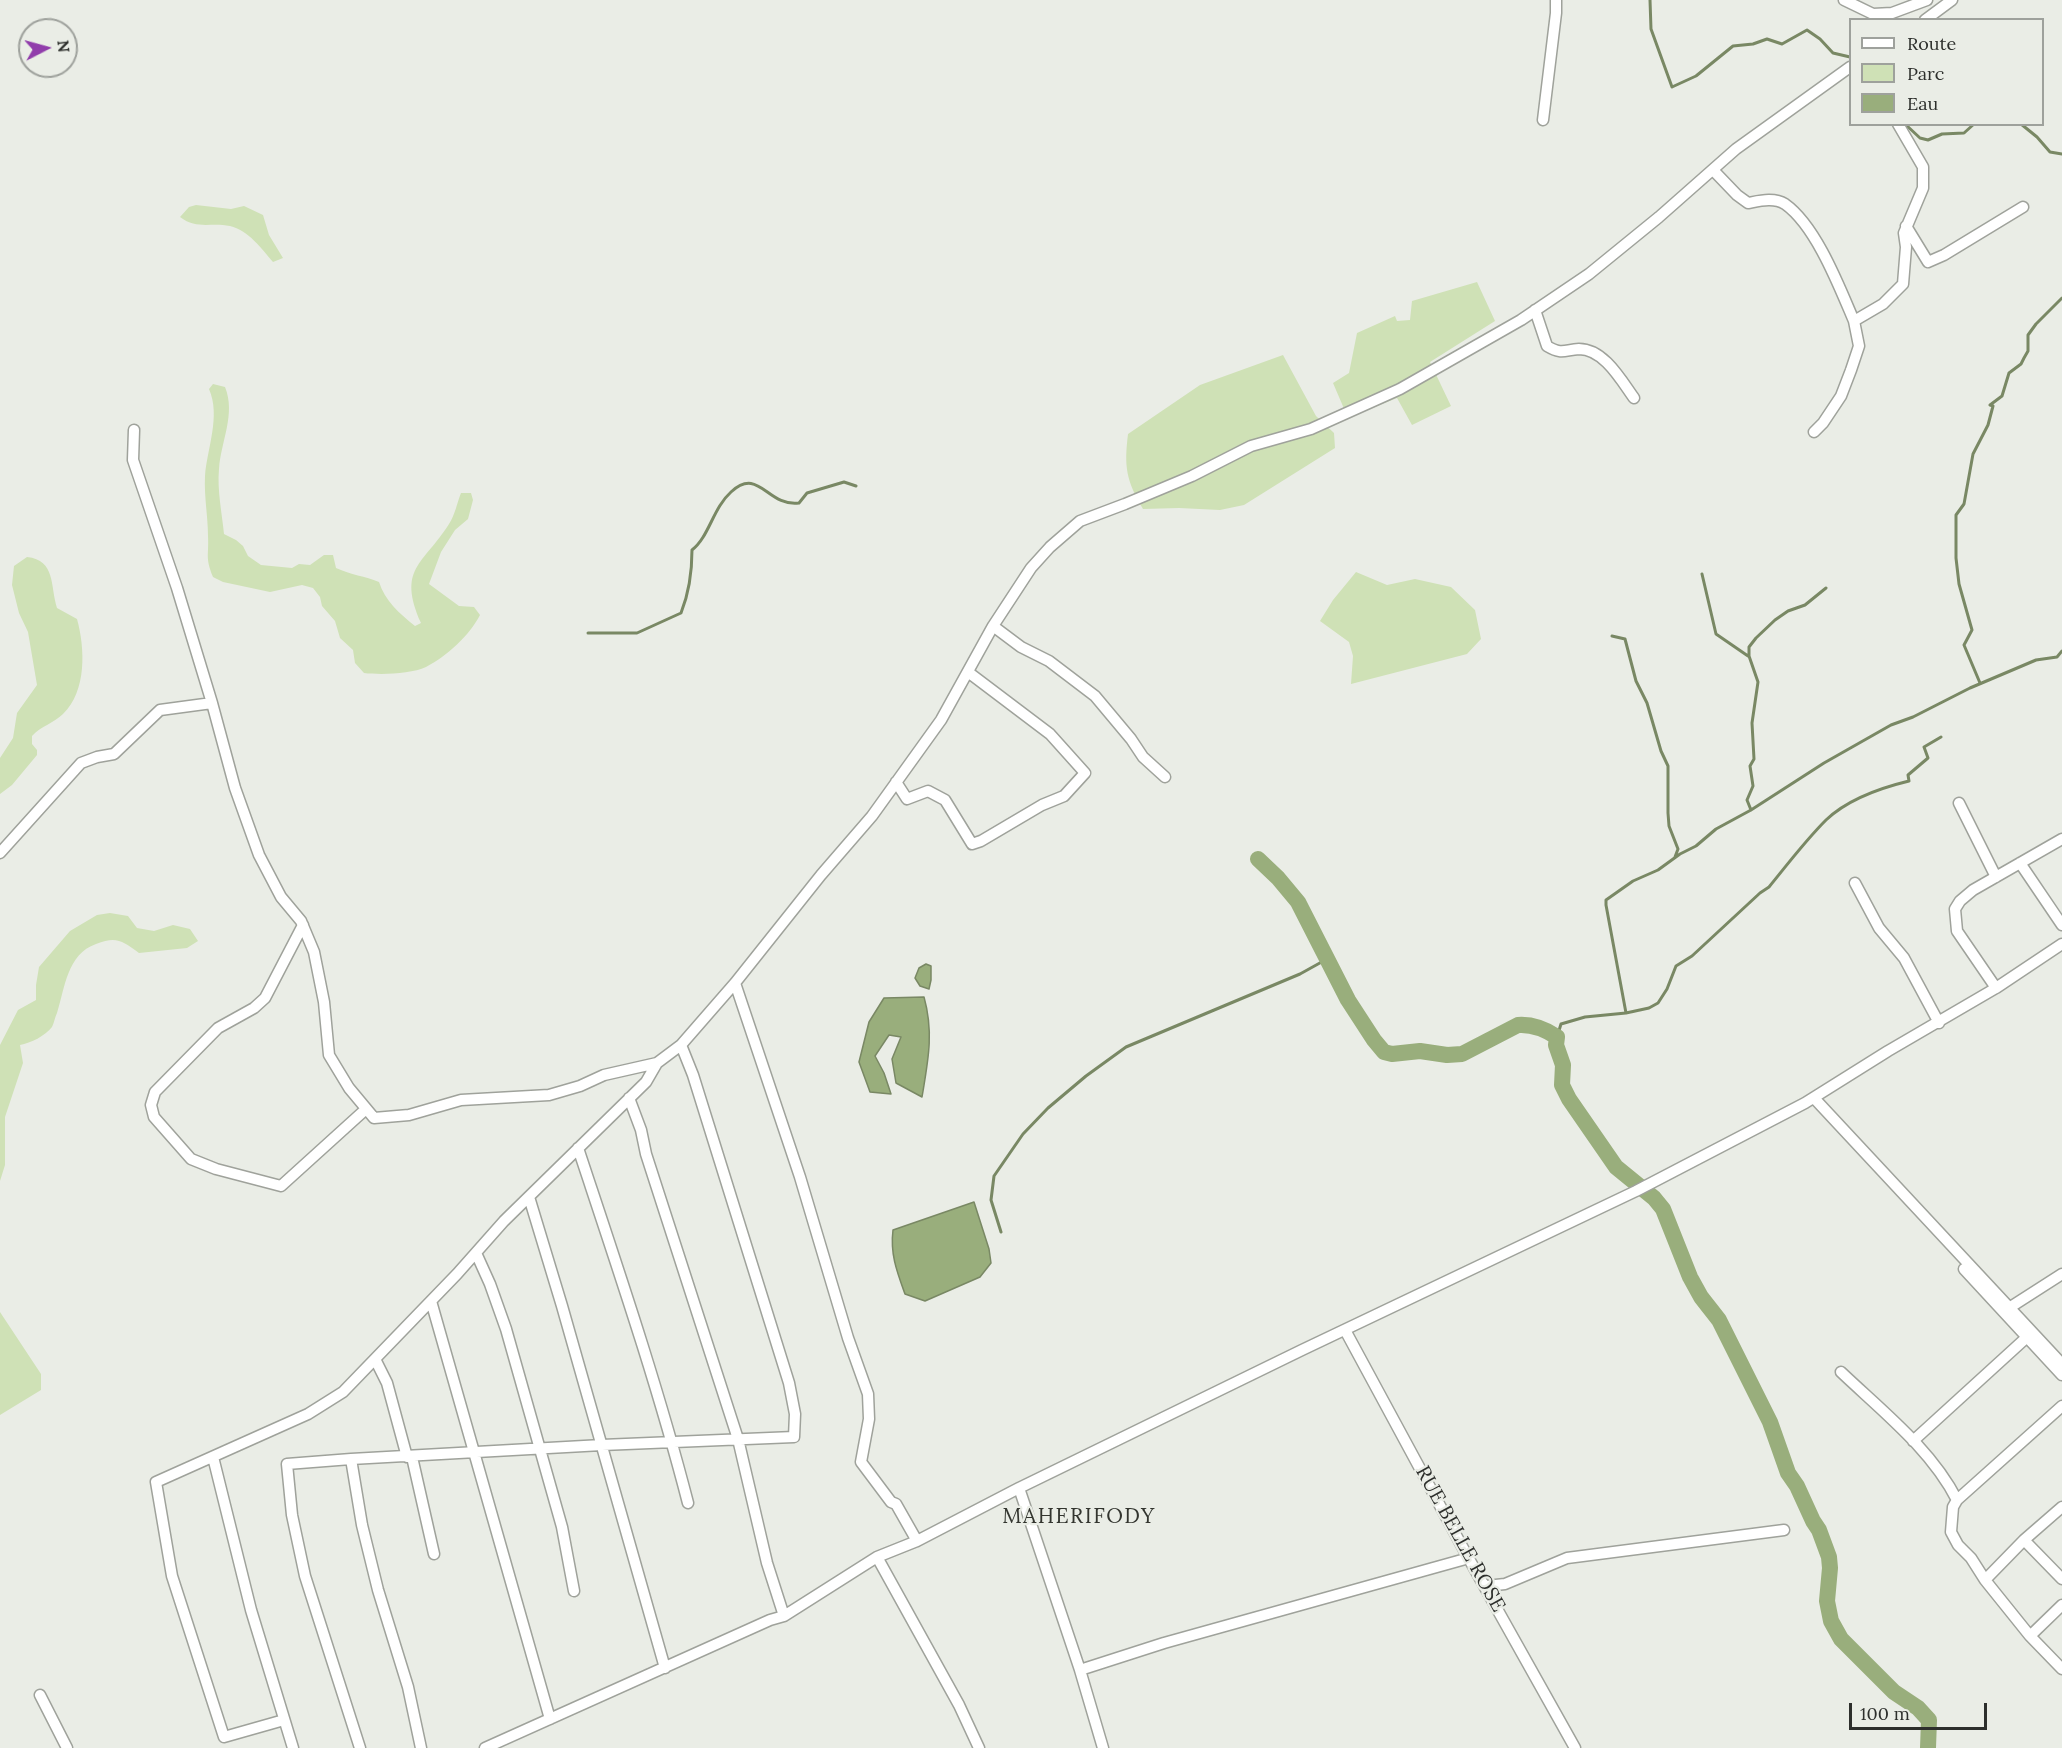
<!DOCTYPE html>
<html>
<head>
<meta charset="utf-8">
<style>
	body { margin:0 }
	#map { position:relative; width:2062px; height:1748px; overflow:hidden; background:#eaede6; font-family:Lora,serif }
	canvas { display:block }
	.legend { position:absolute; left:1849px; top:18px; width:195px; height:108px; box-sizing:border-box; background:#eaede6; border:2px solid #9ea19c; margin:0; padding:8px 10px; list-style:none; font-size:18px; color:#2d2f2c }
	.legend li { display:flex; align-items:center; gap:12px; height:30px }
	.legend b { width:30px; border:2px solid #9ea19c }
	.north { position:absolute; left:18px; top:18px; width:60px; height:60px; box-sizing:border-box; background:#eaede6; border:2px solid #9ea19c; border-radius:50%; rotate:84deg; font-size:16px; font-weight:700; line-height:24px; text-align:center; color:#2d2f2c }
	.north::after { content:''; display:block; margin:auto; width:21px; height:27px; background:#913dab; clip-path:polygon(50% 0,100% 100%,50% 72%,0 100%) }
	.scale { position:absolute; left:1849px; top:1703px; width:138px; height:27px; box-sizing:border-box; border:3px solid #2d2f2c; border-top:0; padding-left:8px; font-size:18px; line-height:21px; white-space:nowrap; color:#2d2f2c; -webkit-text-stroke:4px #eaede6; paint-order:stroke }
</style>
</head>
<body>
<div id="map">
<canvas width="2062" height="1748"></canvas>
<ul class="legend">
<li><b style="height:8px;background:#fff"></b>Route</li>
<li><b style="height:16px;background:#cfe1b6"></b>Parc</li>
<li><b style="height:16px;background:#99ae7c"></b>Eau</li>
</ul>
<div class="north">N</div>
<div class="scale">100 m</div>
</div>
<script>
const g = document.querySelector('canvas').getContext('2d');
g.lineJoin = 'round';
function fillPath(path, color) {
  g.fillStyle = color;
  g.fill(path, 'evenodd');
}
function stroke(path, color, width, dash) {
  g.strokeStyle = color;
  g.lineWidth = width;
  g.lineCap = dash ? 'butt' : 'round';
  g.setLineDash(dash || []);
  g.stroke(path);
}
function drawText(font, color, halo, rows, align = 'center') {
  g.font = font + ' Lora,serif';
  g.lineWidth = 4.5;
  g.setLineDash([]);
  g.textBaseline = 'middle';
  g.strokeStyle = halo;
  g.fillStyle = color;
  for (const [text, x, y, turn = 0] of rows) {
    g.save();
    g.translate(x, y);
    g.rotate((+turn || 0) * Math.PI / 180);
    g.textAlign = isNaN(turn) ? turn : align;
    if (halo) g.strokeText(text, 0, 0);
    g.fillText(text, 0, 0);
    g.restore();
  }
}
fillPath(new Path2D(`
	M196 205 231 209 244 206 263 215 269 235 283 258 273 262C262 249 248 230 230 226 211 222 197 230 180 217L189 207Z
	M1477 282 1495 321 1430 362 1451 406 1412 425 1397 398 1348 418 1333 383 1349 373 1357 333 1395 316 1397 321 1410 320 1412 301Z
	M1283 355 1316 416 1334 433 1335 448 1244 505 1220 510 1179 508 1143 509C1126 480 1124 467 1128 434L1200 385Z
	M213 384 225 387C236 414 221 441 219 469 217 490 222 513 224 534L236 540 243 546 248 556 261 565 292 568 299 564 310 565 324 555H333L336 568C351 575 365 576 379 582 385 601 399 613 415 626L421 623C397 568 423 565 449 524 455 515 457 503 461 493H471L473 500 468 519 455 530 441 552 429 584 459 606 474 607 480 615C469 636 447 656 426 667 411 674 381 675 364 673L355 663 353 650 340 638 335 621 322 606 320 597 313 588 302 585 270 592 223 582 213 577C205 557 209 556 208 536 208 516 204 497 205 476 207 449 221 416 209 389Z
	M27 557C56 560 50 586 57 608L77 619C85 648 87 691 63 714 54 723 41 726 32 736V744L37 750V755L12 785 0 794V758L13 738 17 713 37 685 28 632 19 613 12 585 14 566Z
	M1356 572 1387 585 1415 579 1451 587 1475 610 1481 639 1467 654 1351 684 1353 656 1349 642 1320 621 1333 600Z
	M110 913 128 916 137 928 154 931 173 925 190 929 198 941 187 948 139 953C122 941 117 936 96 944 67 954 65 988 57 1013 55 1017 54 1023 52 1027 45 1036 31 1043 20 1045L23 1063 5 1117V1165L0 1181V1045L18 1010 36 1000V985L39 967 70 931 97 915Z
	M0 1312 41 1374V1390L0 1415Z`), '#cfe1b6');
const water = new Path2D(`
	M926 964 931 966V980L929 989 920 986 915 978 919 968Z
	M924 997C934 1033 928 1061 922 1097L896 1083 892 1059 901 1037 889 1035 875 1056 884 1073 891 1094 870 1092 859 1062 869 1022 884 998Z
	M974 1202 989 1249 991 1263 980 1277 925 1301 905 1294C897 1272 890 1254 893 1230Z`);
fillPath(water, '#99ae7c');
stroke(water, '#798864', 1.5);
stroke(new Path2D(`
	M1650 0 1651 29 1672 87 1696 76 1733 46 1753 44 1767 39 1782 44 1807 30 1820 39 1833 53 1850 57
	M1905 124 1920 138 1928 140 1942 134 1964 133 1974 124
	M2021 124 2037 137 2050 152 2062 154
	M1702 574 1716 634 1748 656
	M588 633H637L681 613C689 593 692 571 692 550 709 537 713 508 731 492 759 466 767 507 799 503L807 493 844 482 856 486
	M1612 636 1625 639 1636 681 1647 703 1661 751 1668 766V813L1669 826 1678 849 1675 857
	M1980 683 1964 645 1972 630 1959 584 1956 558V515L1964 504 1973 454 1988 425 1993 406 1990 405 2002 396 2009 373 2021 364 2024 358 2028 351V335L2036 324 2062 298
	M1751 810 1747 800 1753 786 1750 766 1754 759 1752 723 1758 682 1749 656V647L1756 638 1775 620 1788 611 1805 605 1826 588
	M1626 1013 1649 1008 1658 1003 1667 989 1676 966 1692 956 1760 893 1769 887C1787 865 1805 841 1826 820 1847 800 1880 788 1909 781L1908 775 1928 758 1924 747 1941 737
	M1557 1037 1561 1024 1585 1017 1626 1013 1606 905V900L1633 881 1658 870 1680 854 1696 846 1716 829 1751 810 1824 763 1891 725 1913 717 1970 688 2036 660 2057 657 2062 651
	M1001 1232 991 1200 994 1176 1023 1134 1048 1108 1086 1076 1126 1047 1300 974 1327 959`), '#798864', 3);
stroke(new Path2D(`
	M1258 859 1278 878 1298 902 1348 1000 1374 1040 1384 1052 1392 1054 1420 1051 1447 1055 1462 1054 1518 1025C1532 1024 1545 1029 1557 1037L1556 1045 1563 1065 1562 1085 1569 1099 1616 1167 1654 1198 1663 1209 1690 1277 1701 1297 1719 1320 1770 1422 1788 1473 1797 1486 1813 1521 1819 1530 1829 1557 1830 1568 1827 1601 1831 1621 1841 1639 1894 1692 1918 1708 1929 1720 1928 1748`), '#99ae7c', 16);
const minor = new Path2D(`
	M1844 0 1873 14 1892 13 1927 0
	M1925 20 1952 0
	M1543 120 1556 13V0
	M1713 170 1737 195 1748 203C1759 201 1774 197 1785 204 1816 226 1839 286 1854 321L1883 304 1903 284 1906 247 1904 233 1923 188V167L1898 124
	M1906 226 1928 262 1944 255 2023 207
	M1535 310 1547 346C1562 355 1564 350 1579 349 1604 349 1621 380 1634 398
	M134 430 133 460 177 588 212 703
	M1814 432 1823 423 1841 396 1851 370 1859 346 1854 321
	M993 626 1021 647 1049 661 1095 696 1131 739 1143 757 1165 777
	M896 782 907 799 928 791 945 800 972 844 981 841 1042 805 1064 796 1085 773 1050 734 968 672
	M1959 803 1996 877
	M0 853 81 763 97 757 114 754 160 710 212 703 235 788 259 855 281 897 301 921 314 952 324 1002 329 1055 349 1088 374 1118 409 1115 461 1100 549 1095 580 1086 604 1075 657 1063 681 1045 735 983 821 875 872 816 941 720 993 626 1031 568 1050 547 1080 521 1125 504 1192 476 1251 446 1311 429 1400 389 1521 320 1589 274 1659 217 1736 149 1850 67
	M2020 863 2062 925
	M1855 883 1879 928 1904 958 1939 1023
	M303 925 265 998 254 1008 218 1028 155 1092 151 1105 154 1117 191 1159 216 1169 281 1186 366 1109
	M735 983 800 1177 848 1338 868 1394 869 1419 861 1462 891 1502 896 1504 917 1541
	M1996 988 1957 931 1955 909 1960 901 1973 890 2062 839
	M629 1098 641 1130 646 1154 738 1439 767 1563 784 1616
	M1814 1098 2062 1364
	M578 1148C617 1266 657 1383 688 1503
	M529 1197 562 1306 665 1668
	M476 1253 490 1284 506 1329 562 1527 574 1591
	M1964 1269 2062 1375
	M431 1301 550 1719
	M2009 1308 2062 1274
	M1345 1330 1464 1550 1575 1748
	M375 1359 387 1383 407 1457
	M1841 1372C1882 1411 1931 1449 1957 1500L1953 1507 1951 1532 1958 1545 1971 1558 1985 1580 2030 1636 2062 1605
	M1913 1441 2026 1338
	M213 1457 251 1610 293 1748
	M412 1457 434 1554
	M351 1459 602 1445 794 1437 795 1414 789 1383 693 1075 681 1045
	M1019 1488 1080 1670 1103 1748
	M1957 1500 2062 1406
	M2024 1540 2062 1579
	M877 1557 959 1705 979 1748
	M1985 1580 2024 1540 2062 1507
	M1486 1586 1505 1584 1567 1558 1784 1530
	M2030 1636 2062 1669
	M1080 1670 1164 1643 1469 1558
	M40 1695 67 1748
	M284 1720 224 1737 172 1576 156 1482 308 1414 343 1392 457 1274 504 1221 646 1082 657 1063
	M360 1748 305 1576 292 1515 287 1464 351 1459 362 1525 378 1590 408 1687 421 1748
	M485 1748 770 1620 784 1616 877 1557 917 1541 1019 1488 1302 1350 1636 1191 1805 1103 1888 1051 1996 988 2062 944`);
stroke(minor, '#9fa29b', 13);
stroke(minor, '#fff', 10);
drawText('20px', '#2d2f2c', '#eaede6', [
	["RUE BELLE ROSE",1460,1539,61]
]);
g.letterSpacing = '1.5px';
drawText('21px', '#33352f', '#eaede6', [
	["MAHERIFODY",1079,1517]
]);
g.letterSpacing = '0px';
</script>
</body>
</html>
